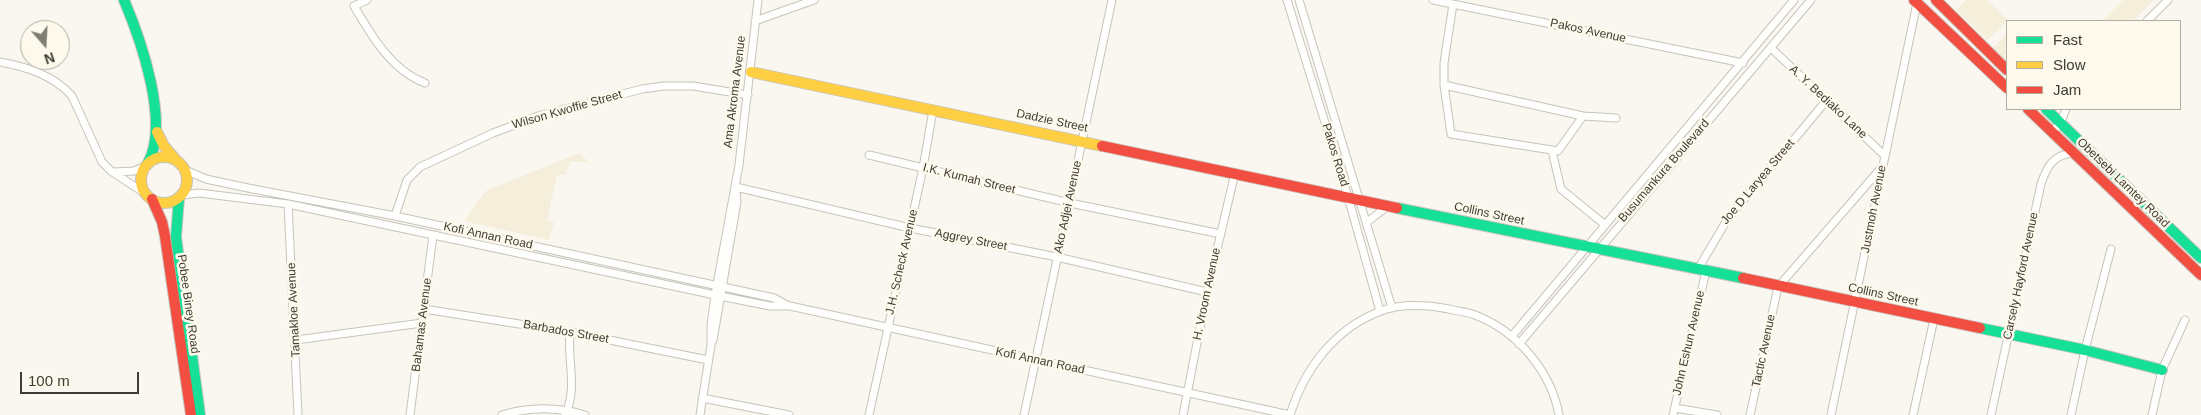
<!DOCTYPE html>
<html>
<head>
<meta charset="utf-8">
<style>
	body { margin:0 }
	#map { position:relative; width:2201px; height:415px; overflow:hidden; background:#faf7f0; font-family:Arial,sans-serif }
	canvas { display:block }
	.legend { position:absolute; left:2006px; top:20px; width:175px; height:90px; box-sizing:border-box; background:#fdf9ed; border:1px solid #b1ada1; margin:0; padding:6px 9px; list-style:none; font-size:15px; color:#403c30 }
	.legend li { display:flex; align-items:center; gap:10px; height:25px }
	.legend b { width:25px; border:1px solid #b1ada1 }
	.north { position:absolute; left:20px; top:20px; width:50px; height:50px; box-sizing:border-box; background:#fdf9ed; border:1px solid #b1ada1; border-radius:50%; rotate:161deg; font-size:14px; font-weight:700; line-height:20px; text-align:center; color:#403c30 }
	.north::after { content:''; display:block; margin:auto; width:18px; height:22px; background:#817d73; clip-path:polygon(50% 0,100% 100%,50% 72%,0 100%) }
	.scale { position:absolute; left:20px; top:372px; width:119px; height:22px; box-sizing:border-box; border:2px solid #403c30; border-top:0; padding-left:6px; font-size:15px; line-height:18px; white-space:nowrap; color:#403c30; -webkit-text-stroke:4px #fdf9ed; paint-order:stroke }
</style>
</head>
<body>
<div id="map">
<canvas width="2201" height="415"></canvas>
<ul class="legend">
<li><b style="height:6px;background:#16e098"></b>Fast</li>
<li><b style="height:6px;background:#ffcf43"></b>Slow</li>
<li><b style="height:6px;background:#f24e42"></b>Jam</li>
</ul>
<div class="north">N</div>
<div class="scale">100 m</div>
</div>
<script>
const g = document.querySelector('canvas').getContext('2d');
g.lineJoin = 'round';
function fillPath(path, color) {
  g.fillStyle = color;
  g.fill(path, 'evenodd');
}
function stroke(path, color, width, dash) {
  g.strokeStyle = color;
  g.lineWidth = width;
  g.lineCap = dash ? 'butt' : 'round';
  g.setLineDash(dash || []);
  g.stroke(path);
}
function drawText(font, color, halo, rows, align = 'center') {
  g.font = font + ' Arial,sans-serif';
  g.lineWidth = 5;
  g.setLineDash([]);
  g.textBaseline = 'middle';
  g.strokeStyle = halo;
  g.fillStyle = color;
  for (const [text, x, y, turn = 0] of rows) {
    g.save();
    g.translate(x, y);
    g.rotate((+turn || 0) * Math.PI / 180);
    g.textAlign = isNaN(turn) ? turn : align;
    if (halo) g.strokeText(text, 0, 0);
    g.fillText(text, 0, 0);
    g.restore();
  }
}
fillPath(new Path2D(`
	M1966 0H1987L2008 20 1988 40 1956 10Z
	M2123 0H2154L2133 21H2102Z
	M2007 33V63L1992 49Z
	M579 153 590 163 571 161 565 175H557L547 221 554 222 549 240 464 221 486 191Z`), '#f5eedb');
const street = new Path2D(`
	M367 0 354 6C371 35 391 70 425 83
	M1287 0 1348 197 1380 311
	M1299 0 1392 308
	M1433 0 1743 63
	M755 21 814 0
	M2147 21 2168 0
	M1771 48 1885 156
	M0 62C27 67 53 75 72 96L102 162 111 171 146 194
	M1444 85 1583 116 1558 151 1451 134 1444 85V63L1453 4
	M1583 116 1616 118
	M2052 132 2060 124 2066 109
	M1552 151 1561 189 1604 224
	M869 155 1070 203 1221 234
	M185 170 206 179 248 188 395 216 774 298 787 305
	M113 172 134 171 146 166
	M736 187 910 228 1057 257 1207 292
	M182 195 199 193 288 204 715 295 770 306H790L1290 415
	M288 204 298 415
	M395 216 407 180 420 167 493 133 538 116 642 89 664 86H693L748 95
	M1367 222 1388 206
	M1698 269 1727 220 1826 101
	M424 309 570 332 708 360
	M1512 336 1794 0
	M296 340 422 323
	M713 340 737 202 736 190
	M1519 344 1811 0
	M702 398 789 415
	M1675 408 1717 415
	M410 415 433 235
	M502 415C529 407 558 407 585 415
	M565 415C578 390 567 359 570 332
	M700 415 711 345V325L715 295 739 165 758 0
	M869 415 923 168 933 110
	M1024 415 1112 0
	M1183 415 1207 292 1235 173
	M1290 415C1304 369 1335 328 1381 311 1402 303 1427 305 1449 309 1457 311 1467 312 1475 315 1517 331 1551 371 1559 415
	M1673 415 1706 271
	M1750 415 1778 287 1882 167
	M1831 415 1917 3
	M1913 415 1934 319
	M1991 415 2041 184C2047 166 2053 155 2073 153
	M2071 415 2085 350 2111 249
	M2152 415 2162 370 2185 320`);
const fast = new Path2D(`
	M124 0C141 40 170 123 148 163
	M2046 109 2201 258
	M179 198 176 237 200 415
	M1397 208 1743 278
	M1980 328 2085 350 2162 370`);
const slow = new Path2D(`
	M751 72 1102 146
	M157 132 164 146 175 159
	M141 180a23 23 0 1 1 46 0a23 23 0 1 1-46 0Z`);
const jam = new Path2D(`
	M1914 0 2007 88
	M1936 0 2007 70
	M2028 109 2201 275
	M1102 146 1397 208
	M152 199 162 222 165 236 191 415
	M1743 278 1980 328`);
stroke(street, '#c7c3bb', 9);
stroke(fast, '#c7c3bb', 12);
stroke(slow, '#c7c3bb', 12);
stroke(jam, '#c7c3bb', 12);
stroke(street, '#fefefd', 7);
stroke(fast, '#16e098', 10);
stroke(slow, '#ffcf43', 10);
stroke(jam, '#f24e42', 10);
drawText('12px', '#403c30', '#fdf9ed', [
	["Pakos Avenue",1588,31,12],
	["Ama Akroma Avenue",735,92,-83],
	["A. Y. Bediako Lane",1828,102,43],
	["Wilson Kwoffie Street",567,110,-16],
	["Dadzie Street",1052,121,12],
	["Pakos Road",1335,155,73],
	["Busumankura Boulevard",1664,171,-49],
	["I.K. Kumah Street",969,179,14],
	["Joe D Laryea Street",1758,182,-50],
	["Obetsebi Lamtey Road",2123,183,44],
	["Ako Adjei Avenue",1068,207,-78],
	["Justmoh Avenue",1874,209,-79],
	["Collins Street",1489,214,12],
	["Kofi Annan Road",488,236,12],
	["Aggrey Street",971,240,11],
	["J.H. Scheck Avenue",902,262,-77],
	["Carsely Hayford Avenue",2021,276,-78],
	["H. Vroom Avenue",1207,294,-78],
	["Collins Street",1883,295,12],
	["Pobee Biney Road",188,304,82],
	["Tamakloe Avenue",294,310,-93],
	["Bahamas Avenue",422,325,-83],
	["Barbados Street",566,332,10],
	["John Eshun Avenue",1689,343,-77],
	["Tactic Avenue",1764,351,-78],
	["Kofi Annan Road",1040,361,12]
]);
</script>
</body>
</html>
